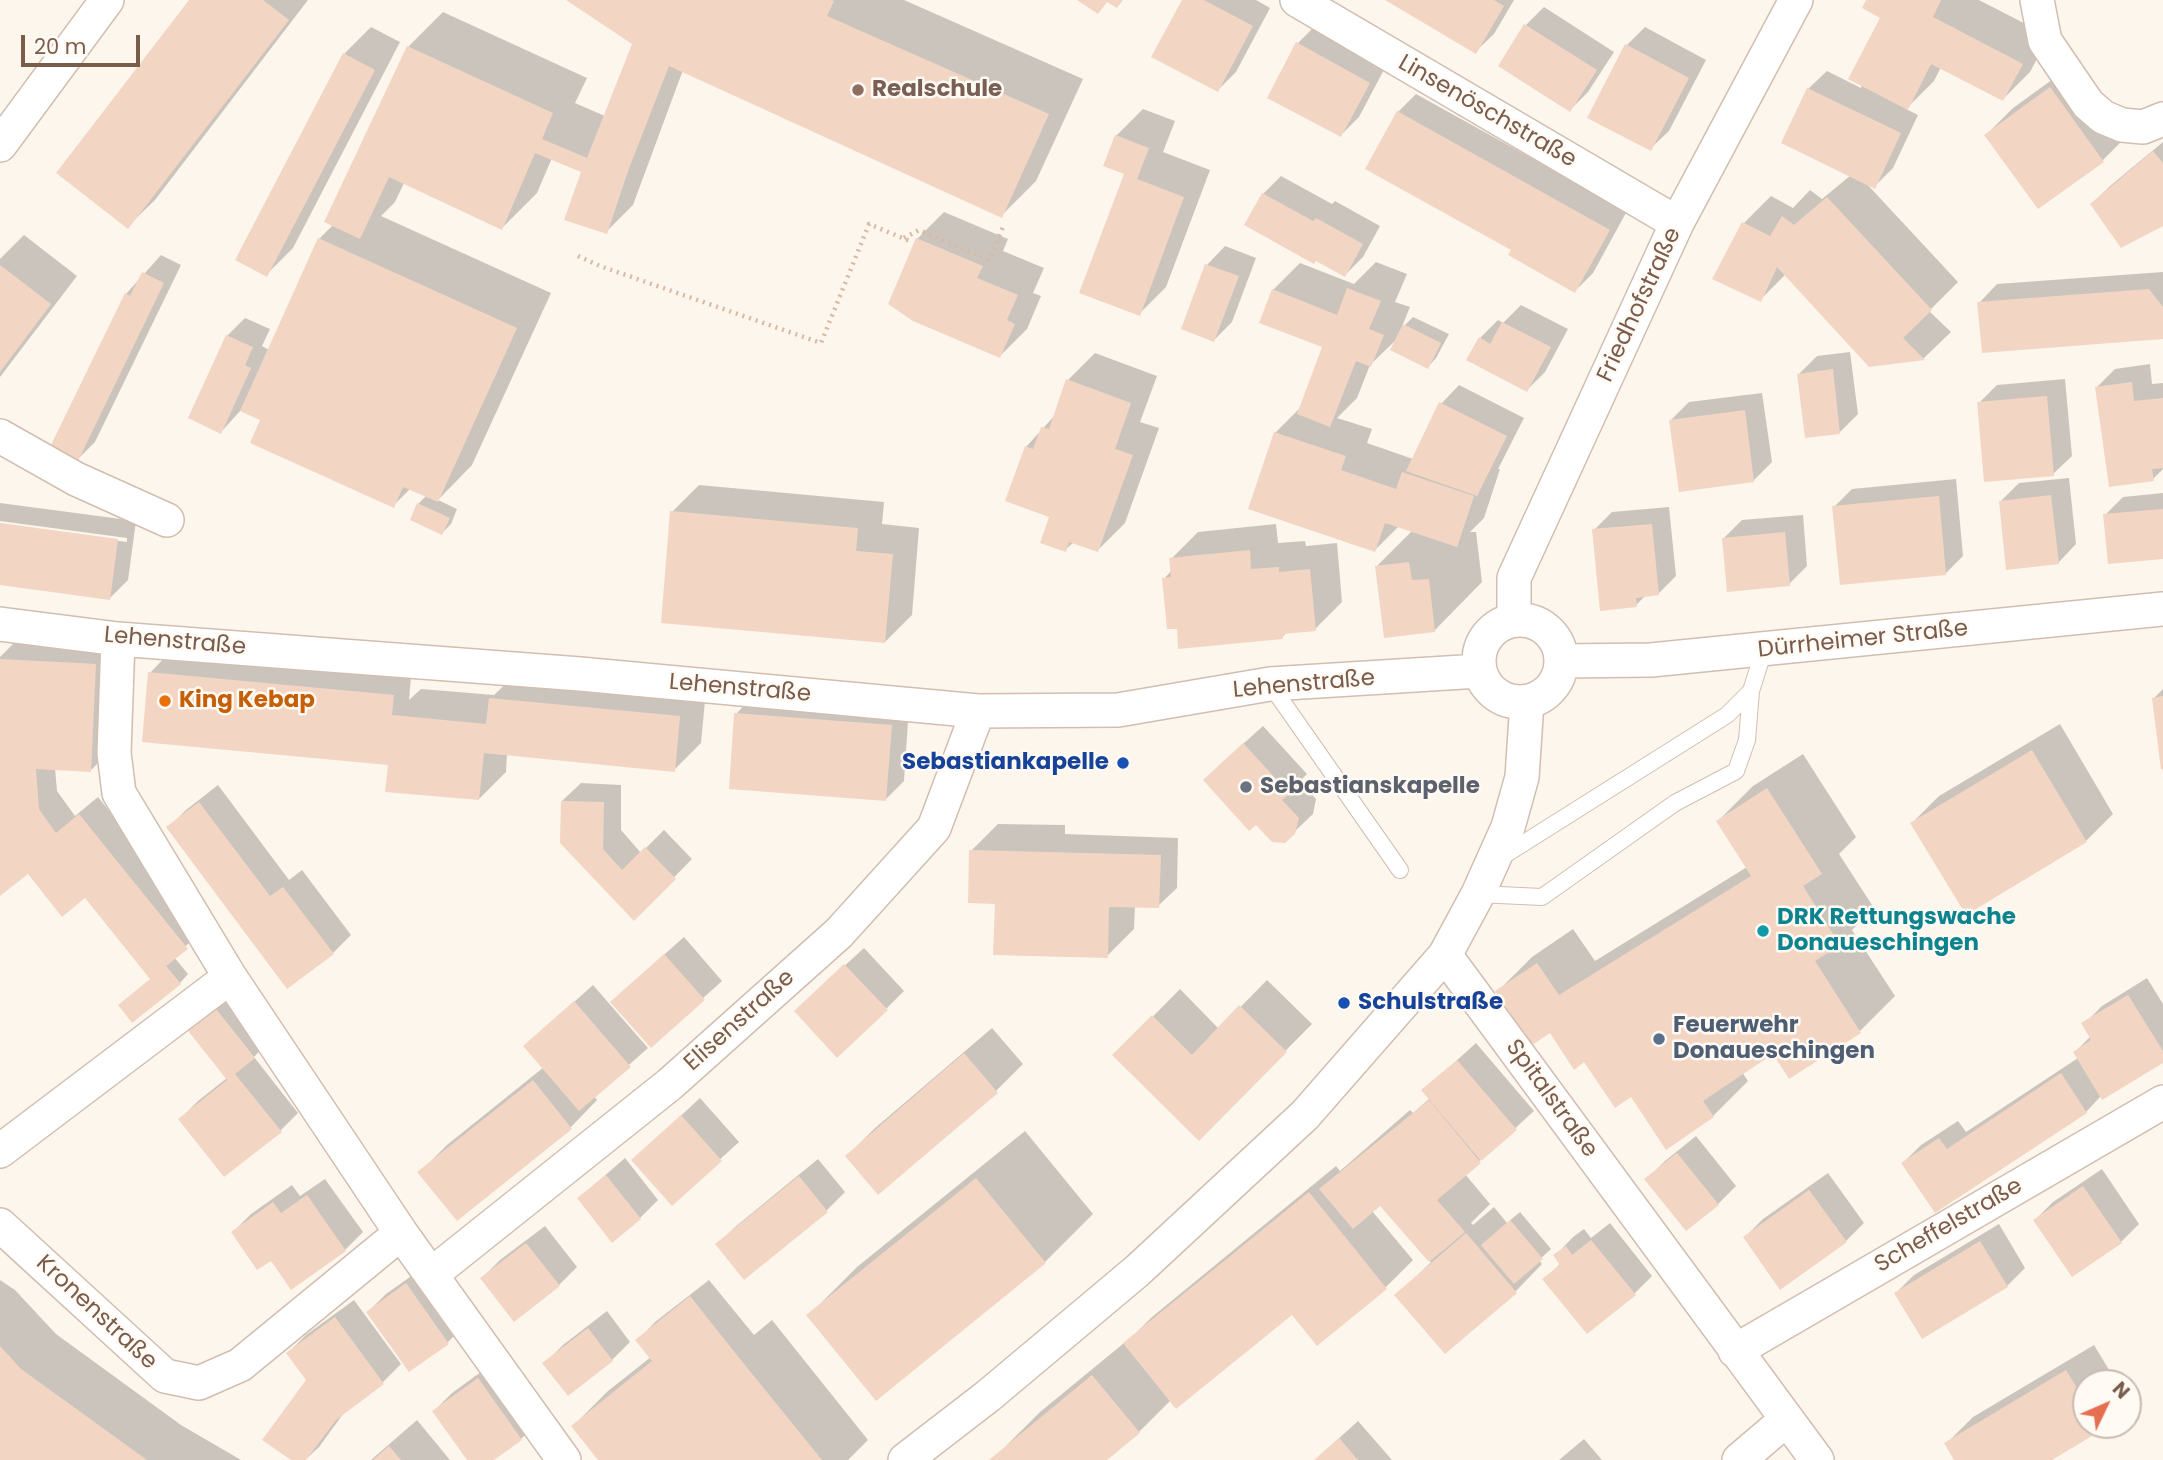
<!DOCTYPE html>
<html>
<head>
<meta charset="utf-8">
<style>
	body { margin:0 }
	#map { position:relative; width:2163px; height:1460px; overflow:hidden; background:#fdf6ec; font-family:Poppins,sans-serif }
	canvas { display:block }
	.north { position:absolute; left:2072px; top:1369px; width:70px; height:70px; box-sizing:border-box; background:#fffaf3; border:2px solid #cabbb1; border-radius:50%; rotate:46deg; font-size:19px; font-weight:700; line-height:28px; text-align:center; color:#7a5c4d }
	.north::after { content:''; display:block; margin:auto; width:24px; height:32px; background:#e76f51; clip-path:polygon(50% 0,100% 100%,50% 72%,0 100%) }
	.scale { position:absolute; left:21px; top:35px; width:119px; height:32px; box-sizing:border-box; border:4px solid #7a5c4d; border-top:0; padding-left:9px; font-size:21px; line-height:24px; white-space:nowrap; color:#7a5c4d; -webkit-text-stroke:5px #fffaf3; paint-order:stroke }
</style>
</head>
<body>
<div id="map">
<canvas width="2163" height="1460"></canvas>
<div class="north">N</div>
<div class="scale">20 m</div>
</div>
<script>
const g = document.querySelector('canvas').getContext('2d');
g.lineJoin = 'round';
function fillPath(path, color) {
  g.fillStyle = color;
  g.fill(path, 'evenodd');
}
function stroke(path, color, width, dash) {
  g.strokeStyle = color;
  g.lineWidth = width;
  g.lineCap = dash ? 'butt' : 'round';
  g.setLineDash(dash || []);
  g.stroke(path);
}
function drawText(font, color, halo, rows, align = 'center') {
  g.font = font + ' Poppins,sans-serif';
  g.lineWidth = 5;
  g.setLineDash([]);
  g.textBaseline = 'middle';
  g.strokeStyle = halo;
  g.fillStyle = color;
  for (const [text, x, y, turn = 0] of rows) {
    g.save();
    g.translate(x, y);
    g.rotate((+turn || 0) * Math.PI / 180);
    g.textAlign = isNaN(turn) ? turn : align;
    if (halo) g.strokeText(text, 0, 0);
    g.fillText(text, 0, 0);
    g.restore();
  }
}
fillPath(new Path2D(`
	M191 0H308L155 200 128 226Z
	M571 0H904L1083 79 1036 181 1001 216 683 70 633 205 606 232 583 171 552 158 537 193 502 228 404 183 395 202 381 216 551 293 472 465 438 500 457 509 451 524 442 533 418 504 427 495 411 488 393 506 263 419 241 410 221 432 227 336 245 318 270 329 262 346 269 350 319 239 333 225 408 47 443 12 587 78 575 103 605 116 634 45Z
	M1184 0H1256L1270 8 1236 72 1218 90Z
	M1388 0H1514L1494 34 1475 52Z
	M1868 0H1979L2049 36 2030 72 2003 99 1941 67 1934 81 1906 109 1918 115 1893 168 1875 186 1865 182 1958 282 1929 311 1951 332 1924 358 1870 365 1786 274 1760 300 1744 223 1771 196 1793 208 1810 190 1822 199 1851 175 1808 89 1827 71 1861 88 1883 17Z
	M1544 7 1614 52 1588 92 1570 110 1526 25Z
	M1316 25 1387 64 1359 117 1341 135 1298 43Z
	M371 27 400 42 293 248 266 275 344 54Z
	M1645 27 1706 60 1669 131 1650 149 1627 45Z
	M2078 61 2130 133 2103 160 2039 207 1986 135 2013 108Z
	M1416 94 1627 211 1593 273 1575 291 1513 249 1398 112Z
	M1143 109 1175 121 1163 152 1210 170 1166 287 1139 314 1126 172 1116 136Z
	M2163 142V224L2092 204 2110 186Z
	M1281 176 1332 204 1335 201 1380 226 1363 257 1345 275 1263 194Z
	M944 212 1008 239 1003 251 1044 268 1033 293 1041 296 1027 329 1000 356 917 239Z
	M24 235 77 276 0 377V259Z
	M1225 246 1256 258 1232 322 1214 340 1183 328 1207 265Z
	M161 255 181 265 95 442 77 460 126 294Z
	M1376 262 1407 274 1395 302 1410 307 1401 329 1413 317 1449 334 1436 358 1428 367 1397 339 1370 365 1357 398 1337 418 1372 429 1367 443 1413 459 1441 404 1459 385 1524 418 1498 469H1500L1484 518 1470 532H1476L1482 582 1434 631 1377 566 1413 530 1399 526 1375 550 1275 433 1301 407 1325 346 1273 290 1300 263 1354 284Z
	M2163 272V337L1979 303 1997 284Z
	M1521 305 1568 329 1545 372 1527 390 1480 338 1498 320 1503 323Z
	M1850 352 1858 414 1840 432 1799 374 1817 356Z
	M1095 353 1157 376 1140 422 1159 428 1125 523 1098 550 1074 542 1065 550 1026 447 1056 414 1068 380Z
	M2150 364 2152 384 2163 383V469L2153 479 2097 387 2115 369Z
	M2065 379 2072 456 2053 474 1979 403 1997 385Z
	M1762 393 1772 462 1754 480 1671 420 1689 402Z
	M2069 478 2076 544 2058 563 2001 501 2019 483Z
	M1956 479 1963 556 1945 574 1834 507 1852 489Z
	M699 485 884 502 882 524 919 528 912 615 885 642 672 512Z
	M2163 493V557L2105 515 2123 497Z
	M0 503 136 521 128 580 110 598 0 583V525L127 542V538L0 521Z
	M1669 507 1676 576 1658 594 1646 595 1636 605 1594 530 1612 512Z
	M1803 515 1807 566 1789 584 1723 539 1742 520Z
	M1276 524 1278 543 1305 541 1306 546 1337 543 1342 602 1315 629 1287 632 1282 637 1178 627 1164 579 1172 570 1171 559 1198 532Z
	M24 633 122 637 118 743 91 770 55 768 57 791 75 816 98 797 204 929 174 957 188 974 180 983 152 978 85 896 29 871 0 894V657Z
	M168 654 411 677 409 700 421 689 494 695 518 672 706 690 701 743 674 770 507 754 506 772 479 799 150 673Z
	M2163 689V768L2154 698Z
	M754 695 909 707 904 781 886 799 736 714Z
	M2060 724 2113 814 2086 841 1912 823 1939 796Z
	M1263 726 1307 774 1300 781 1316 799 1313 814 1294 832 1223 762Z
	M1803 754 1856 837 1839 854 1874 908 1852 930 1895 996 1860 1031 1790 1076 1774 1051 1742 1072 1748 1081 1713 1116 1632 1095 1497 992 1532 957 1573 929 1595 961 1747 867 1718 821 1753 786Z
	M581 783 621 785V830L641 853 664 830 692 859 634 918 562 801Z
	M218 785 289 880 302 870 351 935 333 953 168 828 186 810Z
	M998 824 1065 825V834L1178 838 1177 888 1158 906H1135L1134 929 1107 956 971 851Z
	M684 937 722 981 651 1045 631 984Z
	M864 948 904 991 886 1009 814 994Z
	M2147 978 2163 1004V1061L2101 1096 2086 1112 1903 1163 1921 1145 1958 1121 1966 1132 2078 1058 2075 1052 2091 1036 2084 1024 2102 1006Z
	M1267 980 1312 1024 1199 1138 1115 1055 1180 989 1219 1029Z
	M593 985 648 1048 594 1096 597 1100 571 1127 420 1172 447 1145 544 1067 525 1046Z
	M232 988 271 1039 254 1057 298 1113 280 1131 180 1119 198 1101 227 1078 187 1027Z
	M992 1028 1023 1064 996 1091 847 1156 874 1129Z
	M1476 1043 1534 1111 1465 1174 1490 1204 1471 1223 1473 1225 1494 1207 1507 1223 1520 1212 1551 1249 1539 1260 1542 1264 1516 1291 1397 1295 1431 1262 1381 1204 1372 1211 1413 1260 1386 1287 1317 1343 1292 1313 1171 1400 1139 1432 1104 1460H992L1040 1412 1135 1334 1152 1317 1336 1166 1340 1171 1410 1110 1413 1113 1430 1098 1424 1090Z
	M700 1098 739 1142 672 1203 633 1160Z
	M1025 1131 1093 1214 1045 1262 809 1315 857 1267Z
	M1696 1136 1736 1186 1718 1204 1647 1179 1665 1161Z
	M625 1158 658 1200 640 1218 579 1198Z
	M818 1159 845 1192 827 1210 744 1278 717 1245 735 1227Z
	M2102 1169 2139 1224 2121 1242 2035 1220 2053 1202Z
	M1828 1173 1864 1223 1846 1241 1745 1237 1763 1219Z
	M325 1179 363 1232 345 1250 271 1258 233 1232 251 1214 292 1185 300 1196Z
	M1610 1223 1652 1276 1634 1294 1545 1279 1561 1263 1555 1256 1573 1237 1584 1229 1591 1238Z
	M1999 1224 2025 1268 2007 1286 1896 1293 1914 1275Z
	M545 1226 577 1267 559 1285 515 1320 482 1278 500 1260Z
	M424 1267 465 1325 447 1343 368 1312 386 1294Z
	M0 1280 15 1290 56 1334 181 1425 241 1460H0Z
	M709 1280 754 1335 772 1320 868 1440 848 1460H600L573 1426 608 1391 651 1357 637 1341 655 1322Z
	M354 1300 401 1364 383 1382 346 1410 319 1447 305 1460H294L308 1380 288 1353 306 1335Z
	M607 1311 630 1342 612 1360 568 1394 545 1363 563 1345Z
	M2094 1345 2117 1383H2086V1425H2104L2101 1428 2048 1460H1956L1946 1444 1973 1417Z
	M496 1361 539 1421 521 1439 491 1460H469L434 1411 452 1393Z
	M417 1420 450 1460H371Z
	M1358 1421 1392 1460H1315L1316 1459Z
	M1584 1439 1602 1460H1559Z`), '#0003');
fillPath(new Path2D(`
	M189 0H263L289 20 128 229 56 173Z
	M566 0H831L834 1 827 16 1049 114 1002 218 669 66 628 171 607 234 564 220 581 172 535 153 502 230 389 177 360 239 324 222 407 46 553 113 542 139 587 158 632 44Z
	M1077 0H1123L1117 8 1107 2 1098 14Z
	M1182 0H1204L1253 26 1218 92 1151 57Z
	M1385 0H1494L1504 6 1476 54Z
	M1866 0H1941L1933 17 2023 64 2003 101 1931 64 1908 110 1848 79 1880 18 1862 8Z
	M1524 24 1597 70 1570 112 1498 66Z
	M1296 42 1370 83 1341 137 1267 98Z
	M1625 44 1689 78 1651 151 1587 118Z
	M343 53 375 70 267 277 235 260Z
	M2050 87 2104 162 2038 209 1984 135Z
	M1807 88 1901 133 1875 189 1781 143Z
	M1397 111 1610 230 1575 293 1508 255 1511 250 1365 169Z
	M1115 135 1149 148 1137 179 1184 197 1140 316 1079 293 1124 174 1103 166Z
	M2153 151 2163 163V226L2121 248 2090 204Z
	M1262 193 1313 221 1316 218 1363 244 1345 277 1316 261 1314 264 1244 225Z
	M1827 197 1932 310 1903 338 1925 360 1869 367 1777 267 1761 302 1712 279 1742 222 1770 236 1782 216 1794 225Z
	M318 238 517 328 438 502 403 487 394 508 250 443 260 420 240 411Z
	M916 238 983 266 977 278 1018 295 1007 320 1015 324 1000 358 913 321 888 304Z
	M1205 264 1239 276 1214 342 1181 329Z
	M0 265 51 304 0 372Z
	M142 272 164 283 77 463 49 449 125 293 130 296Z
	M1347 288 1381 301 1369 329 1384 335 1371 367 1356 361 1330 427 1297 414 1322 347 1259 323 1272 289 1337 315Z
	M2149 289 2163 307V339L1982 353 1977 302Z
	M1502 322 1551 347 1527 392 1466 360 1479 337 1490 344Z
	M1403 324 1441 343 1428 369 1390 350Z
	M226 335 253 347 245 365 251 368 221 434 188 418Z
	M1833 369 1840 434 1805 438 1797 374Z
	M1066 379 1131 403 1115 449 1133 455 1098 552 1069 542 1066 552 1040 543 1049 517 1005 501 1025 446 1033 449 1041 427 1049 429Z
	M2132 382 2134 401 2163 398V468L2152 469 2154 481 2109 487 2095 387Z
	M2047 396 2054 476 1984 482 1977 402Z
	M1439 402 1507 436 1477 496 1406 471Z
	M1745 410 1754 482 1679 492 1669 420Z
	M1274 432 1346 456 1341 470 1396 489 1402 472 1474 496 1457 547 1385 523 1375 552 1248 509Z
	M2051 495 2059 564 2006 570 1999 501Z
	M1939 496 1946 575 1840 585 1832 506Z
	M417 503 450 518 442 535 410 520Z
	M2163 509V559L2108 564 2103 514Z
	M670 511 858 528 856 551 893 554 885 643 661 623Z
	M0 523 118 539 110 600 0 585Z
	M1652 524 1659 595 1636 598 1637 607 1600 611 1592 529Z
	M1785 532 1790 586 1727 592 1722 538Z
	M1250 550 1251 569 1279 567V572L1310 569 1316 631 1283 634V639L1178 649 1177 629H1167L1162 578 1171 577 1169 558Z
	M1409 562 1412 580 1429 579 1435 632 1384 638 1375 566Z
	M0 659 96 664 91 772 36 769 39 809 56 833 79 814 188 949 166 966 181 984 132 1023 118 1005 150 979 85 898 62 917 28 874 0 896Z
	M148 672 394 695 392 715 486 724 489 698 680 716 675 772 484 753 479 800 385 792 388 765 142 742Z
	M2163 696V769L2161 770 2152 698Z
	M734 713 892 725 886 801 729 789Z
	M1243 743 1290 794 1282 800 1299 818 1295 834 1285 843 1272 842 1256 825 1249 831 1203 780Z
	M2032 750 2087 842 1966 915 1910 823Z
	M1767 788 1822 874 1803 886 1840 945 1815 961 1861 1033 1789 1079 1773 1054 1703 1101 1714 1117 1666 1150 1631 1097 1615 1108 1584 1062 1574 1070 1550 1033 1532 1045 1495 991 1537 963 1559 995 1751 876 1716 821Z
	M561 801 604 802 603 849 622 870 645 847 676 879 634 921 560 843Z
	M199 802 270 896 283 887 334 954 287 989 166 827Z
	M969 850 1161 855 1159 908 1109 907 1108 958 993 955 995 904 968 903Z
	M664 954 705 1000 651 1048 610 1002Z
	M844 964 888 1010 837 1058 794 1011Z
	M2128 995 2163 1051V1063L2102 1100 2073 1052 2091 1040 2081 1023Z
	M574 1001 631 1067 579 1111 523 1046Z
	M213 1005 255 1058 235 1074 282 1132 224 1177 178 1119 227 1080 185 1027Z
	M1239 1005 1287 1052 1199 1141 1112 1055 1152 1015 1192 1055Z
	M964 1053 998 1093 878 1195 845 1156Z
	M1457 1060 1517 1130 1481 1161 1421 1090Z
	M2061 1073 2087 1113 1935 1213 1901 1163 1939 1138 1947 1149Z
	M533 1080 572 1129 457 1221 417 1172Z
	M1429 1100 1481 1163 1437 1200 1465 1232 1429 1262 1380 1206 1353 1229 1319 1189Z
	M681 1115 722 1161 672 1206 631 1160Z
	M1677 1153 1719 1205 1686 1231 1644 1179Z
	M606 1175 641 1219 612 1243 577 1198Z
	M799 1176 828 1212 744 1280 715 1244Z
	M976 1178 1046 1263 876 1401 806 1315Z
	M2083 1186 2122 1243 2072 1277 2033 1220Z
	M1809 1190 1847 1242 1780 1290 1743 1237Z
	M1309 1192 1387 1289 1317 1346 1292 1315 1176 1409 1123 1343Z
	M307 1195 346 1251 291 1290 271 1261 257 1270 231 1232 273 1202 281 1213Z
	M1510 1220 1543 1259 1514 1284 1481 1245Z
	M1466 1233 1517 1293 1445 1354 1394 1295Z
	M1591 1240 1636 1295 1587 1334 1542 1279 1560 1265 1553 1255 1566 1246 1572 1255Z
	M1980 1241 2008 1287 1922 1339 1894 1293Z
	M526 1243 560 1286 514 1322 480 1278Z
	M406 1283 449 1344 409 1372 366 1312Z
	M690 1296 736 1354 822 1460H598L571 1426 652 1361 635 1340Z
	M335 1317 384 1384 336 1420 306 1460H291L262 1440 306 1380 286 1353Z
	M588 1328 613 1361 568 1396 542 1363Z
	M0 1346 21 1369 147 1460H0Z
	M2066 1370 2086 1403V1425H2099L2102 1430 2052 1460H1954L1944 1443Z
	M1092 1375 1140 1433 1107 1460H989Z
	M478 1378 522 1440 494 1460H467L432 1411Z
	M1339 1438 1358 1460H1314Z
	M389 1446 401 1460H373Z`), '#f3d5c3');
const lane = new Path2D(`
	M1270 684 1400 870
	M1500 858 1727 715 1751 691 1764 650
	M1478 894 1542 897 1675 803 1736 771 1747 740 1751 691`);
const street = new Path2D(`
	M1297 0 1677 223
	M2037 0 2045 41 2088 104 2103 117 2122 125 2143 127 2163 119
	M0 145 107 0
	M0 436 76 479 167 520
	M1479 661a41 41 0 1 1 82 0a41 41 0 1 1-82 0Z
	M1514 620V578L1677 223 1796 0
	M0 624 118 639 580 674 978 711 1118 710 1270 684 1479 671
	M118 639 114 753 119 793 230 977 401 1233 564 1460
	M1561 661 1651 660 2163 609
	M1445 955 1817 1460
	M0 1151 230 977
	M0 1225 165 1376 199 1383 240 1365 401 1233
	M432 1274 670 1084 839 933 934 828 978 711
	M1735 1351 2163 1102
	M905 1460 988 1396 1137 1271 1305 1115 1445 955 1478 894 1508 827 1522 777 1527 702
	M1739 1460 1786 1420`);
stroke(lane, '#d1beb0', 18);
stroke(street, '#d1beb0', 36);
stroke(new Path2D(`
	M904 238 919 230 989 260 1003 227
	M578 256 600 266 821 343 869 224 912 242`), '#d9b8a5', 4.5, [2, 5]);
stroke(lane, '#fff', 16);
stroke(street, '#fff', 33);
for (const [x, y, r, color] of [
	[858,90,7,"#8d6e63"],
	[165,701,7,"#e8710a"],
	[1123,763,7,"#1a4fb4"],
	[1246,787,7,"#6b7280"],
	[1763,931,7,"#0f9aa8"],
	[1344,1003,7,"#1a4fb4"],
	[1659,1039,7,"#5c6f8a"]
]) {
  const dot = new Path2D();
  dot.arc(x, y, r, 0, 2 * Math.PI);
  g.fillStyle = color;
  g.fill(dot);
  stroke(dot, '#fffaf3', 2.5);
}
drawText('bold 23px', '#785e54', '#fffaf3', [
	["Realschule",872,90]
], 'left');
drawText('23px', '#7a5c4d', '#fffaf3', [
	["Linsenöschstraße",1487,112,30],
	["Friedhofstraße",1640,305,-65],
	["Dürrheimer Straße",1863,640,-6],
	["Lehenstraße",175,642,5],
	["Lehenstraße",1304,685,-5],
	["Lehenstraße",740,689,5],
	["Elisenstraße",740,1021,-42],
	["Spitalstraße",1551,1099,54],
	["Scheffelstraße",1949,1226,-30],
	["Kronenstraße",96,1313,43]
]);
drawText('bold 23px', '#c56008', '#fffaf3', [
	["King Kebap",179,701]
], 'left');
drawText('bold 23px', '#164399', '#fffaf3', [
	["Sebastiankapelle",1109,763],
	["Schulstraße",1358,1003,"left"]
], 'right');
drawText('bold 23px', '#5b616d', '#fffaf3', [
	["Sebastianskapelle",1260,787]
], 'left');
drawText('bold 23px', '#0d838f', '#fffaf3', [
	["DRK Rettungswache",1777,918],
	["Donaueschingen",1777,944]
], 'left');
drawText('bold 23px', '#4e5e75', '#fffaf3', [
	["Feuerwehr",1673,1026],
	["Donaueschingen",1673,1052]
], 'left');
</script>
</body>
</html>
